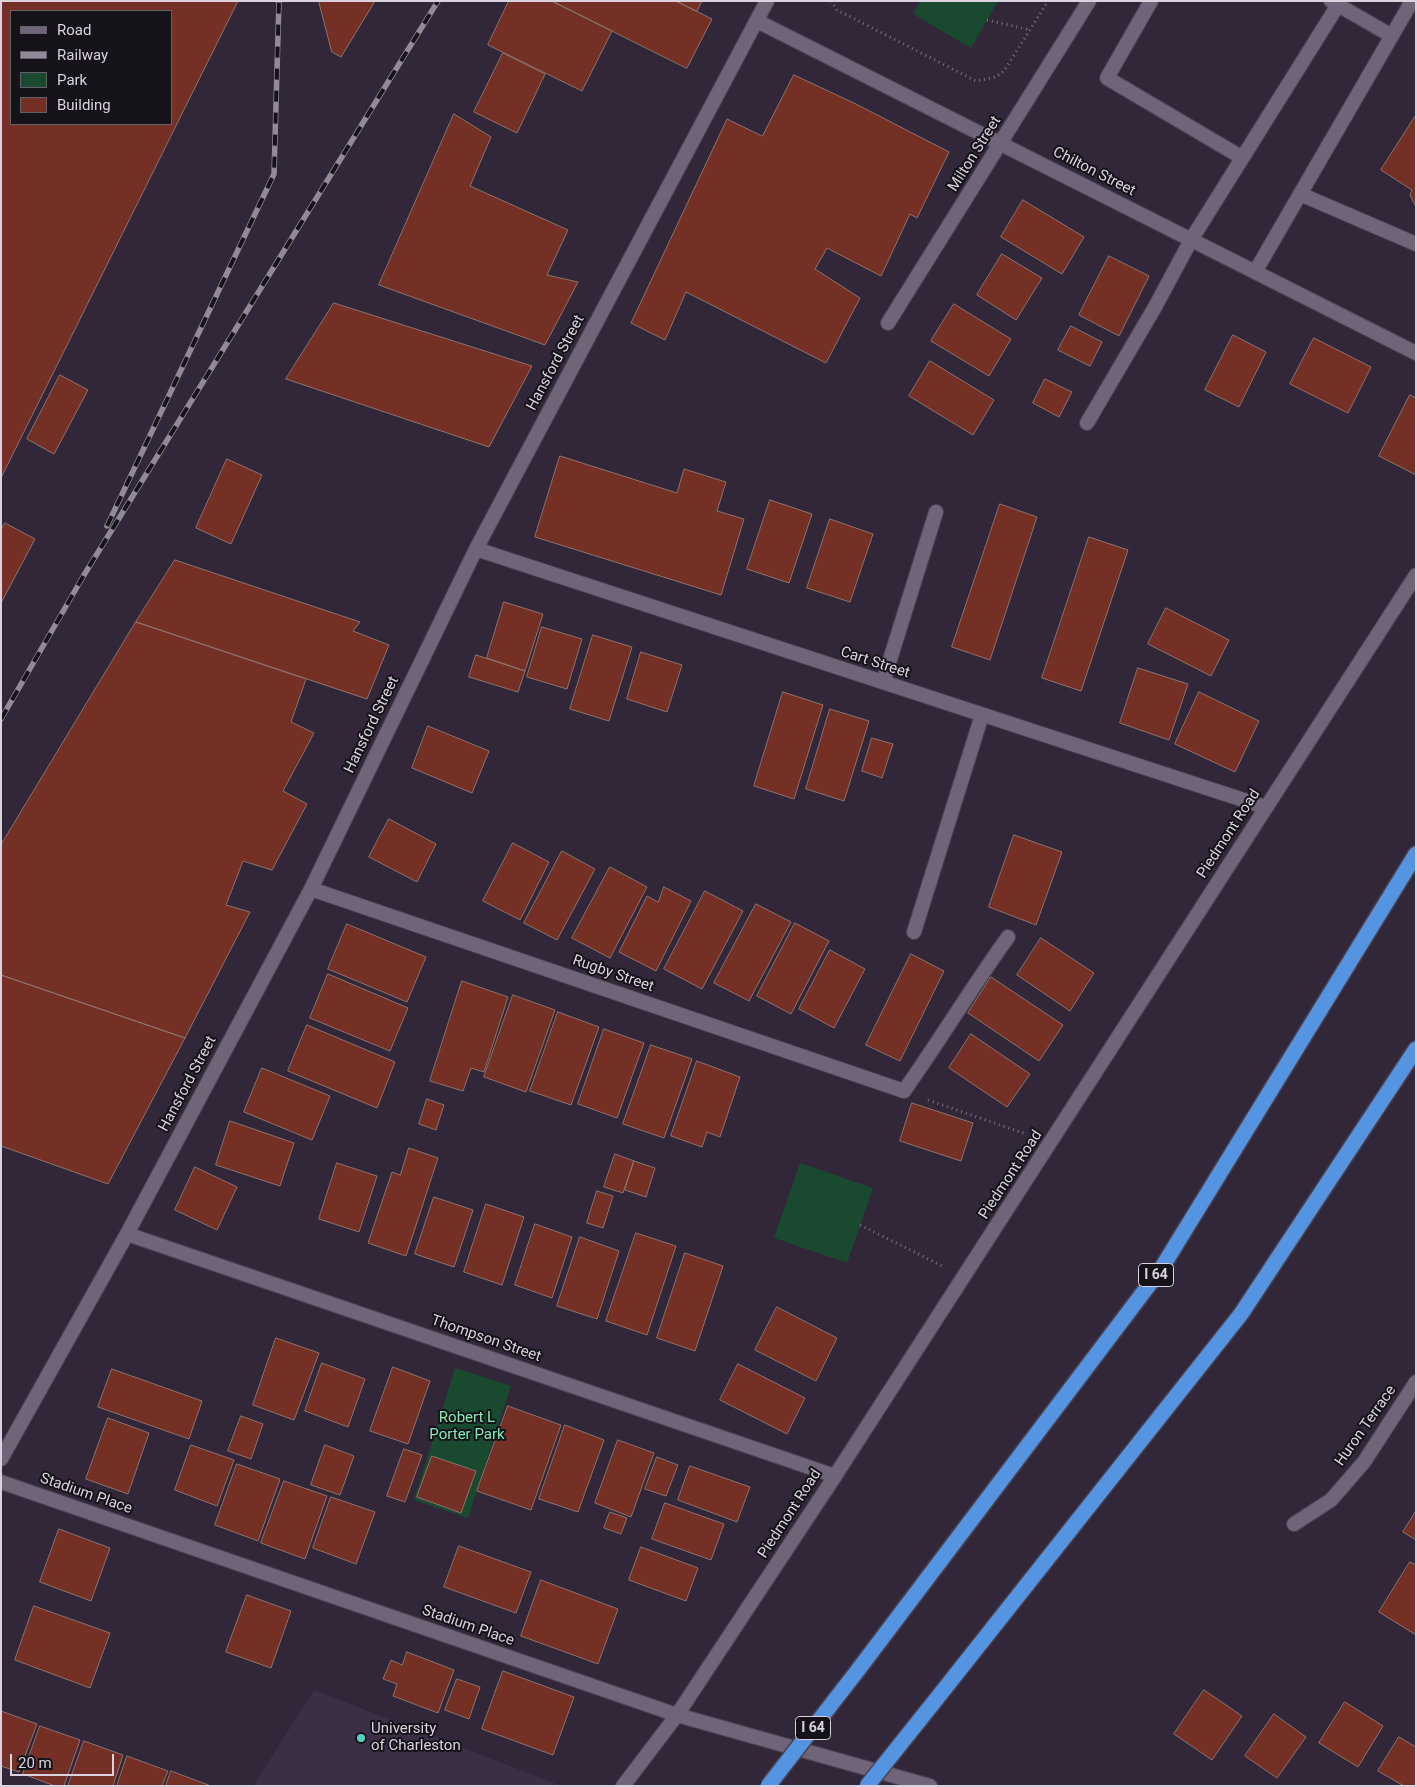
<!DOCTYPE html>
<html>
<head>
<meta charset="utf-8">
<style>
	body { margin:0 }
	#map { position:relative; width:1417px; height:1787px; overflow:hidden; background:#312738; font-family:Roboto,sans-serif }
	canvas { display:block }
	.frame { position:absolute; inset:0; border:2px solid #dad3df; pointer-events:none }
	.legend { position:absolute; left:10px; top:10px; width:162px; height:115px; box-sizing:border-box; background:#16121a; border:1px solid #645f69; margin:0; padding:6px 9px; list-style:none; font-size:15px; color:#dad3df }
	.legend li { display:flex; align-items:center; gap:10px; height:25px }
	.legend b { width:25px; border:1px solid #645f69 }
	.scale { position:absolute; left:10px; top:1754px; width:104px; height:22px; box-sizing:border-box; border:2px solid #dad3df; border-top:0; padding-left:6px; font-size:15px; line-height:18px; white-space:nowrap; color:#dad3df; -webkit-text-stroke:4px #16121a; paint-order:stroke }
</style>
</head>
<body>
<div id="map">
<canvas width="1417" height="1787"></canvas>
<div class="frame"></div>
<ul class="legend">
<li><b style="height:6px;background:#6f6478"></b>Road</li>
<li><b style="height:6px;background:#928a98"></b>Railway</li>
<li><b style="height:14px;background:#19492f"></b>Park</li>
<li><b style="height:14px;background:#743025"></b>Building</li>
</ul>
<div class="scale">20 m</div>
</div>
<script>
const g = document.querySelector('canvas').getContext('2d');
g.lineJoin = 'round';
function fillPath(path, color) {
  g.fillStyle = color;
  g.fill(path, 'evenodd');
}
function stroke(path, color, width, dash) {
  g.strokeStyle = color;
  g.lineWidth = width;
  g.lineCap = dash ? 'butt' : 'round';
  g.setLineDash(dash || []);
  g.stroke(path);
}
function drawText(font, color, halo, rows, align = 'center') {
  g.font = font + ' Roboto,sans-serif';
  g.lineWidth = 4;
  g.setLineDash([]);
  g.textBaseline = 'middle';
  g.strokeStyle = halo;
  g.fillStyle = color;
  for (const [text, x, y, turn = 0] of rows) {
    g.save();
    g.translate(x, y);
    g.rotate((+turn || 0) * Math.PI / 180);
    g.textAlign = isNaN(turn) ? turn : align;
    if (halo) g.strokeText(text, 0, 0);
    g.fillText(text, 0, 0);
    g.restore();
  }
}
fillPath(new Path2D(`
	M314 1690 562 1786H253Z`), '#3b2e45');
fillPath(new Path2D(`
	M920 1H998L971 48 913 14Z
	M800 1163 873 1188 847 1263 774 1238Z
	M455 1368 511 1386 468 1518 414 1500Z`), '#19492f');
const building = new Path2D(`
	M1 1H238L1 478ZM11 11H171V124H11Z
	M319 1H375L341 57 332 52Z
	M509 1H552L612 31 582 91 488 45Z
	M552 1H676L712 19 687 68Z
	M676 1H702L697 11Z
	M503 53 545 74 517 133 474 112Z
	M794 75 856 104 949 152 917 218 910 214 881 276 827 248 815 269 860 298 826 363 686 292 665 340 631 323 727 119 762 136Z
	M454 114 491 137 470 186 568 230 547 275 578 282 545 345 379 285Z
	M1416 115V207L1410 195 1412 190 1381 170Z
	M1023 200 1084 237 1062 274 1001 237Z
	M1002 254 1042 278 1016 320 977 295Z
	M1109 256 1149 276 1119 336 1079 315Z
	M334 303 532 366 489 447 286 379Z
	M954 304 1011 339 989 376 931 341Z
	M1071 326 1102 342 1090 366 1058 350Z
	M1233 335 1266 352 1239 407 1205 390Z
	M1314 338 1371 367 1348 413 1290 384Z
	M930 361 994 400 973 435 909 396Z
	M60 375 88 390 54 454 27 439Z
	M1045 379 1072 392 1059 417 1033 403Z
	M1410 395 1416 398V475L1379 456Z
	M560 456 677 493 684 469 726 482 717 511 744 519 721 595 535 537Z
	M227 459 262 475 231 544 196 528Z
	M770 500 812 514 789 583 747 569Z
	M1000 504 1037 517 990 660 952 647Z
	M830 519 873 534 850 602 807 588Z
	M5 523 35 539 1 603V530Z
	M1089 537 1128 550 1081 691 1042 678Z
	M175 560 360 622 353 631 389 645 367 699 136 622Z
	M504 602 543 614 525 671 487 658Z
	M1166 608 1229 640 1211 676 1148 644Z
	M136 622 306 679 291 722 314 733 283 791 307 804 272 870 243 861 226 905 250 912 185 1038 1 975V845Z
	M542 627 582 639 567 689 527 677Z
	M593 635 632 647 609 721 570 709Z
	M641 652 682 665 667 712 627 699Z
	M476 655 525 671 518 692 469 677Z
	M1138 668 1188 684 1169 740 1120 723Z
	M783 692 823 705 794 799 754 786Z
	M1199 692 1259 721 1235 772 1175 744Z
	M830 709 869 721 844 801 806 789Z
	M428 726 489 751 472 793 412 768Z
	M872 738 893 744 882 778 862 771Z
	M389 819 436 844 417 882 369 857Z
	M1014 835 1062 852 1036 925 989 907Z
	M513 843 549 862 520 920 483 901Z
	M562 851 595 869 557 940 524 923Z
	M610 867 647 887 610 958 572 938Z
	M664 887 691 901 656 971 619 952 647 896 658 902Z
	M705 891 743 911 702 989 664 969Z
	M756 904 791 922 749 1001 714 983Z
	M795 923 829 941 791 1014 757 996Z
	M347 924 426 957 407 1002 328 969Z
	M1041 938 1094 973 1070 1011 1017 975Z
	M830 950 865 969 834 1028 799 1009Z
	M911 954 944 971 900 1061 866 1045Z
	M328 974 408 1008 390 1051 310 1018Z
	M1 975 185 1038 108 1184 1 1146Z
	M991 977 1063 1025 1039 1061 968 1013Z
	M462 981 508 997 484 1072 471 1068 463 1091 430 1081Z
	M513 995 555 1010 526 1092 484 1077Z
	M558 1012 599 1027 571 1105 530 1091Z
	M307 1025 395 1062 377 1108 288 1071Z
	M604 1029 644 1043 617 1118 578 1104Z
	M971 1034 1030 1074 1007 1107 949 1068Z
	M651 1045 692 1059 664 1138 623 1124Z
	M697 1061 740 1077 720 1137 707 1132 702 1147 671 1136Z
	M262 1068 330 1096 312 1140 244 1112Z
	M427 1099 444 1105 436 1130 419 1124Z
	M912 1103 973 1123 961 1161 900 1141Z
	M230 1121 294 1143 280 1186 216 1165Z
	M409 1148 438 1158 406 1256 368 1243 392 1172 400 1175Z
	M615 1154 634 1161 623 1193 604 1187Z
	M634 1161 655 1168 646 1197 625 1190Z
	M337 1163 377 1176 359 1232 319 1219Z
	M195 1167 237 1187 217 1230 175 1210Z
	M597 1191 613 1196 603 1228 587 1223Z
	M434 1197 473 1210 454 1267 415 1254Z
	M486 1204 524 1217 502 1285 464 1272Z
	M535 1224 572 1237 552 1298 515 1285Z
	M636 1233 676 1246 647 1335 606 1321Z
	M580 1237 619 1251 597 1319 557 1306Z
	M685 1253 723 1266 695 1351 657 1338Z
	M777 1307 837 1338 816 1381 755 1350Z
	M276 1338 319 1353 294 1420 253 1405Z
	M322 1363 365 1379 348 1427 305 1411Z
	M738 1364 805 1398 787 1434 720 1400Z
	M393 1367 430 1381 408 1444 370 1431Z
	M112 1369 202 1401 189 1439 98 1407Z
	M508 1406 561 1425 531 1510 477 1491Z
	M241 1416 263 1424 251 1459 228 1451Z
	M108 1418 149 1433 128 1494 86 1479Z
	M565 1425 604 1440 578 1512 539 1499Z
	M618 1440 654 1453 631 1517 595 1503Z
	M191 1445 234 1460 217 1506 175 1490Z
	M325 1445 354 1456 340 1495 311 1485Z
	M404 1449 422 1455 405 1502 387 1496Z
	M432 1456 476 1471 461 1513 417 1497Z
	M657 1457 678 1465 666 1496 645 1489Z
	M237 1464 280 1479 258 1541 215 1525Z
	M690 1466 750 1487 737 1522 678 1500Z
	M284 1481 327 1496 305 1559 261 1543Z
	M331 1497 375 1512 356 1564 313 1548Z
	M665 1503 724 1524 711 1560 652 1539Z
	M1416 1511V1540L1403 1532Z
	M610 1512 627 1518 621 1534 604 1528Z
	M59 1529 110 1548 91 1601 40 1582Z
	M459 1546 531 1572 516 1613 444 1587Z
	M641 1547 698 1568 686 1601 629 1580Z
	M1410 1562 1416 1565V1635L1379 1612Z
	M541 1580 618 1609 598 1664 521 1636Z
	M247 1595 291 1611 271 1668 226 1652Z
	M34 1606 110 1633 90 1688 15 1660Z
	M407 1652 454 1670 438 1713 393 1696 397 1684 383 1679 391 1660 402 1665Z
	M503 1671 574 1697 553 1755 482 1729Z
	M457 1679 480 1687 469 1719 445 1710Z
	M1204 1690 1242 1716 1212 1760 1174 1734Z
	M1345 1702 1383 1726 1358 1767 1319 1743Z
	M1 1711 37 1724 19 1772 1 1766Z
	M1274 1714 1306 1737 1277 1778 1245 1756Z
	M40 1726 80 1740 64 1786H55L23 1774Z
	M1399 1737 1416 1747V1786H1404L1378 1771Z
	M84 1741 123 1755 113 1786H68Z
	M127 1756 168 1771 162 1786H117Z
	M171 1771 211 1786H166Z`);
fillPath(building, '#743025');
stroke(building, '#8e736e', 1);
const service = new Path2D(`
	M1151 1 1107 78 1241 157
	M1331 1 1392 36
	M1300 194 1416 244
	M1255 272 1412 1
	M1087 423 1155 307 1191 240 1338 5
	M883 682 936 512
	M914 932 982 715
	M904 1091C940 1040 972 987 1008 937`);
const minor = new Path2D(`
	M757 21 1416 353
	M888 323 1089 1
	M476 549 1265 807
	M311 889 904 1091
	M127 1234 835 1476
	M1 1459 127 1234 311 889 476 549 767 1
	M1 1482 677 1715 930 1786
	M1294 1524 1331 1500 1364 1462 1416 1382`);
const tertiary = new Path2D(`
	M623 1786 677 1715 835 1476 1416 575`);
const motorway = new Path2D(`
	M858 1670 1161 1269 1416 854
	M942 1692 1241 1314 1416 1049`);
stroke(service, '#4b4251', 16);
stroke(minor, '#4b4251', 16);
stroke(tertiary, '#4b4251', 16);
stroke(motorway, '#4b4251', 18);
stroke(new Path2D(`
	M831 1 837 10 976 81 996 77 1004 71 1048 1
	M987 20 1030 30
	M928 1100 1026 1134
	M860 1225C888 1239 915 1252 942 1266`), '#7a7281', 3, [1, 4]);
stroke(service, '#6f6478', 14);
stroke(minor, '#6f6478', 14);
stroke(tertiary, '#6f6478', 14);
stroke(motorway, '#5494e1', 15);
const rail = new Path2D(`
	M107 526 274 174 279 1
	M1 719 84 575 438 1`);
stroke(rail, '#928a98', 5.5);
stroke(rail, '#16121a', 4, [11]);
const motorwayBridge = new Path2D(`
	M768 1786 858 1670
	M867 1786 942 1692`);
stroke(motorwayBridge, '#4b4251', 18, []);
stroke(motorwayBridge, '#5494e1', 15);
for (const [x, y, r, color] of [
	[361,1738,5,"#57cec1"]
]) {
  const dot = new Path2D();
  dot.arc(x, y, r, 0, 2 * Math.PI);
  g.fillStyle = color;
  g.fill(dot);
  stroke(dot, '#16121a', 2);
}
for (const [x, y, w] of [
	[1156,1275,35],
	[813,1728,35]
]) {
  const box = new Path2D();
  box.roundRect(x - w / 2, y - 11.5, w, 23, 4);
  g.fillStyle = '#16121a';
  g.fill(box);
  stroke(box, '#dad3df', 1);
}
drawText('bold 14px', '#dad3df', null, [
	["I 64",1156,1275],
	["I 64",813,1728]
]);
drawText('15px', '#dad3df', '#16121a', [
	["Milton Street",975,154,-58],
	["Chilton Street",1094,172,27],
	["Hansford Street",556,363,-62],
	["Cart Street",875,663,18],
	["Hansford Street",372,725,-64],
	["Piedmont Road",1229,834,-57],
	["Rugby Street",613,974,19],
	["Hansford Street",188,1084,-62],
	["Piedmont Road",1011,1175,-57],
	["Thompson Street",486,1339,19],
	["Huron Terrace",1366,1426,-55],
	["Stadium Place",86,1494,19],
	["Piedmont Road",790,1514,-57],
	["Stadium Place",468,1626,19]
]);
drawText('15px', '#85eaae', '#16121a', [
	["Robert L",467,1418],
	["Porter Park",467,1435]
]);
drawText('15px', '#dad3df', '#16121a', [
	["University",371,1729],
	["of Charleston",371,1746]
], 'left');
</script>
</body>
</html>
